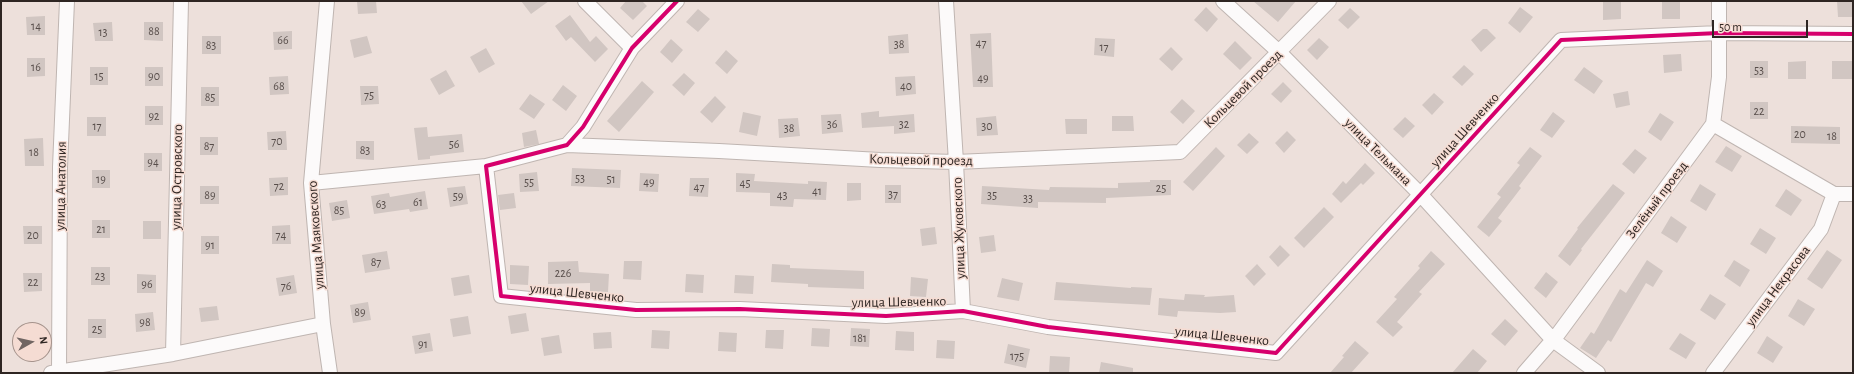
<!DOCTYPE html>
<html>
<head>
<meta charset="utf-8">
<style>
	body { margin:0 }
	#map { position:relative; width:1854px; height:374px; overflow:hidden; background:#ede0db; font-family:"Alegreya Sans",sans-serif }
	canvas { display:block }
	.frame { position:absolute; inset:0; border:2px solid #2e2522; pointer-events:none }
	.north { position:absolute; left:12px; top:322px; width:40px; height:40px; box-sizing:border-box; background:#f5dcd3; border:1px solid #a5938c; border-radius:50%; rotate:82deg; font-size:11px; font-weight:700; line-height:16px; text-align:center; color:#2e2522 }
	.north::after { content:''; display:block; margin:auto; width:14px; height:18px; background:#716663; clip-path:polygon(50% 0,100% 100%,50% 72%,0 100%) }
	.scale { position:absolute; left:1712px; top:20px; width:96px; height:18px; box-sizing:border-box; border:2px solid #2e2522; border-top:0; padding-left:5px; font-size:12px; line-height:14px; white-space:nowrap; color:#2e2522; -webkit-text-stroke:3px #f5dcd3; paint-order:stroke }
</style>
</head>
<body>
<div id="map">
<canvas width="1854" height="374"></canvas>
<div class="frame"></div>
<div class="north">N</div>
<div class="scale">50 m</div>
</div>
<script>
const g = document.querySelector('canvas').getContext('2d');
g.lineJoin = 'round';
function fillPath(path, color) {
  g.fillStyle = color;
  g.fill(path, 'evenodd');
}
function stroke(path, color, width, dash) {
  g.strokeStyle = color;
  g.lineWidth = width;
  g.lineCap = dash ? 'butt' : 'round';
  g.setLineDash(dash || []);
  g.stroke(path);
}
function drawText(font, color, halo, rows, align = 'center') {
  g.font = font + ' "Alegreya Sans",sans-serif';
  g.lineWidth = 3;
  g.setLineDash([]);
  g.textBaseline = 'middle';
  g.strokeStyle = halo;
  g.fillStyle = color;
  for (const [text, x, y, turn = 0] of rows) {
    g.save();
    g.translate(x, y);
    g.rotate((+turn || 0) * Math.PI / 180);
    g.textAlign = isNaN(turn) ? turn : align;
    if (halo) g.strokeText(text, 0, 0);
    g.fillText(text, 0, 0);
    g.restore();
  }
}
fillPath(new Path2D(`
	M357 1H376L377 13 358 14Z
	M521 1H549L531 14Z
	M626 1H642L647 6 633 20 620 8Z
	M1253 1H1296L1278 22Z
	M1837 1H1853V17H1838Z
	M1603 2H1621V19L1603 20Z
	M1662 2H1680V19H1662Z
	M1206 7 1218 19 1207 32 1194 20Z
	M1520 7 1533 17 1520 33 1508 23Z
	M1350 8 1360 17 1348 29 1338 20Z
	M698 9 710 19 698 32 686 22Z
	M570 15 590 42 596 36 608 49 595 62 571 37 566 41 555 26Z
	M45 16V35H27L26 17Z
	M112 22 113 41H95L93 23Z
	M144 22H163V41L144 40Z
	M1483 29H1487L1496 38 1481 52 1471 40Z
	M292 31V49L274 50 273 32Z
	M991 33 993 87H973L970 34Z
	M908 34 909 53 889 54 888 36Z
	M202 36H221V54H202Z
	M367 36 372 53 354 58 350 40Z
	M1095 38 1115 39 1114 57 1094 55Z
	M1319 38 1329 47 1317 60 1307 50Z
	M671 39 683 50 672 63 660 52Z
	M1235 41 1252 58 1240 70 1223 54Z
	M1171 47 1183 59 1172 71 1159 59Z
	M486 48 495 64 479 73 470 57Z
	M726 50 738 61 727 74 715 63Z
	M1681 54 1682 71 1664 73 1663 55Z
	M27 58H45V76L27 77Z
	M1750 61H1768V78H1750Z
	M1806 61V79H1788V62Z
	M1832 61H1853V79H1832Z
	M1464 65 1474 74 1462 86 1452 77Z
	M90 67H108V85H90Z
	M145 67H163V86H145Z
	M1584 67 1603 81 1594 94 1574 80Z
	M446 70 455 86 439 95 430 79Z
	M684 73 695 83 684 96 672 85Z
	M288 76 289 94 270 95 269 77Z
	M915 76 916 94 896 96 895 77Z
	M642 81 654 92 619 132 607 121Z
	M1283 82 1292 91 1281 103 1271 94Z
	M563 85 577 96 566 111 552 100Z
	M360 86H378L379 104 361 105Z
	M201 87H219V106H201Z
	M1628 91 1630 105 1616 108 1613 94Z
	M1434 93 1444 102 1432 115 1422 105Z
	M530 94 545 104 534 119 519 109Z
	M715 96 726 107 712 123 700 112Z
	M1182 99 1195 111 1183 124 1170 112Z
	M1750 102H1768V119H1750Z
	M145 106H163V125H145Z
	M879 111V117L914 114 915 132 894 134V126L862 128 861 113Z
	M743 112 761 116 757 136 739 132Z
	M1553 112 1565 121 1552 138 1540 130Z
	M1660 113 1674 122 1661 141 1648 132Z
	M841 114 843 132 822 134 821 115Z
	M996 116 998 135 977 136 976 118Z
	M1112 116H1133L1134 131H1112Z
	M87 117H106V136H87Z
	M1405 117 1415 126 1403 138 1393 129Z
	M798 118 800 136 779 138 778 119Z
	M1065 119H1087V134H1066Z
	M1791 126 1840 127V144L1791 143Z
	M427 127 428 137 462 134 464 152 430 156V159L418 160 414 128Z
	M536 130 539 144 524 147 522 133Z
	M286 131 287 150H268L267 132Z
	M1287 131 1296 140 1284 153 1275 143Z
	M1249 133 1259 142 1247 154 1237 145Z
	M200 137H218V155H200Z
	M43 138 44 166H25L24 139Z
	M356 141H374V160L356 159Z
	M1726 146 1742 156 1732 172 1715 162Z
	M1216 147 1225 156 1193 191 1183 182Z
	M1530 147 1542 156 1519 186 1521 188 1498 218 1502 221 1489 237 1477 227 1501 197 1497 194 1520 165 1517 163Z
	M1635 149 1647 158 1634 174 1622 164Z
	M144 153H162V171H144Z
	M1365 163 1375 173 1363 185 1361 183 1341 203 1332 194 1343 181 1346 184Z
	M572 168 621 170 620 188 571 186Z
	M92 170H110V188H92Z
	M537 172 539 191 520 192 519 174Z
	M640 173 659 174 658 192 639 191Z
	M736 173 755 174 754 181 808 184V181L827 182 826 200 794 199 793 207 770 206V193L736 192Z
	M288 177V195L270 196 269 178Z
	M690 178H709L708 197 689 196Z
	M1150 180H1171V195L1106 198V203L1038 202V208L981 204 982 186 1049 190 1050 187 1118 188V183L1150 182Z
	M847 183H861V200L847 201Z
	M1613 184 1625 193 1581 249 1582 250 1570 266 1558 256 1578 229 1577 228Z
	M1700 184 1716 194 1706 211 1690 201Z
	M885 185H901V203H885Z
	M200 186H219V204H200Z
	M465 186 468 204 450 207 447 188Z
	M1786 189 1802 200 1791 216 1775 206Z
	M425 191 428 209 410 212 409 209 374 214 371 196 389 193 390 197Z
	M514 193 516 208 500 210 498 195Z
	M347 200 350 218 332 221 329 203Z
	M1324 207 1334 217 1304 248 1294 238Z
	M1671 216 1687 227 1677 243 1661 233Z
	M92 220H110V238H92Z
	M143 221H161V239H143Z
	M290 225 291 244H272V226Z
	M23 226H42V244H24Z
	M935 227 937 244 922 246 920 229Z
	M1760 228 1776 238 1766 254 1750 244Z
	M994 235 996 251 981 253 979 237Z
	M201 236H219V254H201Z
	M1280 245 1290 255 1278 267 1269 257Z
	M1827 250 1842 260 1822 289 1807 279Z
	M387 251 390 269 365 273 362 255Z
	M1431 251 1445 264 1419 292 1422 294 1397 322 1403 327 1393 337 1376 322 1397 299 1394 297 1420 268 1418 266Z
	M1647 260 1663 271 1653 287 1646 283 1611 342 1608 340 1596 358 1580 348 1591 332 1594 334 1620 289 1626 293Z
	M1734 260 1750 270 1740 287 1724 276Z
	M578 261 579 272 609 274 608 292 590 291V283L548 284V262Z
	M624 261H642L641 280 623 279Z
	M772 264 790 265V268L864 271V289L808 287V284L771 282Z
	M1257 264 1266 274 1254 286 1245 276Z
	M510 265 529 266 528 285 510 284Z
	M91 267H110V285H91Z
	M1546 272 1558 282 1546 298 1534 288Z
	M23 273H42V291L24 292Z
	M137 274 156 275V293H137Z
	M686 274 704 275 703 293 685 292Z
	M294 275 297 293 279 296 276 278Z
	M469 275 472 293 454 296 451 278Z
	M735 275 754 276 753 294 734 293Z
	M911 277 928 279 926 297 910 296Z
	M1002 278 1023 283 1019 301 997 297Z
	M1056 282 1131 288V287L1152 288 1150 305 1054 300Z
	M1185 294 1205 295 1204 297 1234 295 1236 312 1220 313 1178 311 1177 317 1158 315 1159 298 1184 300Z
	M1710 294 1726 304 1715 320 1700 310Z
	M1798 299 1815 309 1804 326 1788 316Z
	M368 302 371 320 353 323 350 305Z
	M217 306 219 320 201 322 199 308Z
	M153 312 155 330 136 332 135 314Z
	M526 313 529 331 511 334 508 316Z
	M468 316 471 334 453 337 450 319Z
	M88 319H106V338H88Z
	M1505 319 1518 331 1505 346 1491 334Z
	M812 328 830 329 829 347 811 346Z
	M851 328 870 329 869 347 850 346Z
	M652 330 670 331 669 349 651 348Z
	M766 330H784L783 349 765 348Z
	M896 331 914 332V351L895 350Z
	M611 332 612 348 594 349 593 333Z
	M719 332 737 333 736 352 718 351Z
	M430 333 433 351 415 354 412 336Z
	M1680 333 1696 343 1686 359 1669 349Z
	M559 335 562 353 544 356 541 338Z
	M1767 336 1783 347 1773 363 1757 353Z
	M937 340 955 341 954 359 936 358Z
	M1355 341 1369 353 1351 373H1330L1344 357 1342 356Z
	M1008 344 1030 349 1026 368 1004 363Z
	M1473 349 1487 361 1477 373H1452Z
	M1050 356 1070 357 1069 373H1049Z
	M1101 362 1133 368V373H1099Z`), '#d1c6c2');
const minor = new Path2D(`
	M327 1 311 183 323 324 330 373
	M585 1 632 48
	M677 1 632 48 583 127 567 145 486 166 501 296 636 310 740 309 886 316 963 311 1048 327 1276 353 1561 40 1719 33 1853 34
	M946 1 956 162 963 311
	M1223 1 1279 52 1421 195 1553 340 1598 373
	M1713 124 1834 194
	M567 145 719 151 880 160 956 162 1180 152 1329 1
	M311 183 486 166
	M173 354 181 1
	M59 372 60 167 67 1
	M51 373 173 354 323 324
	M1524 373 1558 334 1713 124 1719 77V1
	M1713 373 1821 229 1834 194H1853`);
stroke(minor, '#bfb5b1', 16);
stroke(minor, '#fcfafa', 14);
stroke(new Path2D(`
	M677 1 632 48 583 127 567 145 486 166 501 296 636 310 740 309 886 316 963 311 1048 327 1276 353 1561 40 1719 33 1853 34`), '#d6006c', 4);
drawText('12px', '#574d4a', null, [
	["14",36,26],
	["88",154,31],
	["13",103,32],
	["66",283,40],
	["47",981,43],
	["38",899,44],
	["83",211,45],
	["17",1104,47],
	["16",36,67],
	["53",1759,70],
	["15",99,76],
	["90",154,76],
	["49",983,78],
	["68",279,86],
	["40",906,86],
	["75",369,95],
	["85",210,97],
	["22",1759,111],
	["92",154,116],
	["36",832,124],
	["32",904,124],
	["17",97,126],
	["30",987,126],
	["38",789,128],
	["20",1800,134],
	["18",1832,136],
	["70",277,141],
	["56",454,144],
	["87",209,146],
	["83",365,150],
	["18",34,152],
	["94",153,162],
	["53",580,178],
	["19",101,179],
	["51",611,179],
	["55",529,182],
	["49",649,182],
	["45",745,183],
	["72",279,186],
	["47",699,187],
	["25",1161,188],
	["41",817,191],
	["37",893,194],
	["89",210,195],
	["43",782,195],
	["35",992,195],
	["59",458,196],
	["33",1028,198],
	["61",418,202],
	["63",381,204],
	["85",339,210],
	["21",101,229],
	["20",33,235],
	["74",281,235],
	["91",210,245],
	["87",376,262],
	["226",563,273],
	["23",100,276],
	["22",33,282],
	["96",147,284],
	["76",286,286],
	["89",360,312],
	["98",145,322],
	["25",97,329],
	["181",860,338],
	["91",423,344],
	["175",1017,356]
]);
drawText('14px', '#2e2522', '#f5dcd3', [
	["Кольцевой проезд",1243,89,-45],
	["улица Шевченко",1465,130,-48],
	["улица Тельмана",1378,152,45],
	["Кольцевой проезд",921,160,1],
	["улица Островского",177,177,-89],
	["улица Анатолия",61,186,-89],
	["Зелёный проезд",1657,200,-53],
	["улица Жуковского",959,228,-92],
	["улица Маяковского",316,235,-94],
	["улица Некрасова",1778,286,-53],
	["улица Шевченко",577,293,6],
	["улица Шевченко",899,302,-1],
	["улица Шевченко",1222,336,6]
]);
</script>
</body>
</html>
